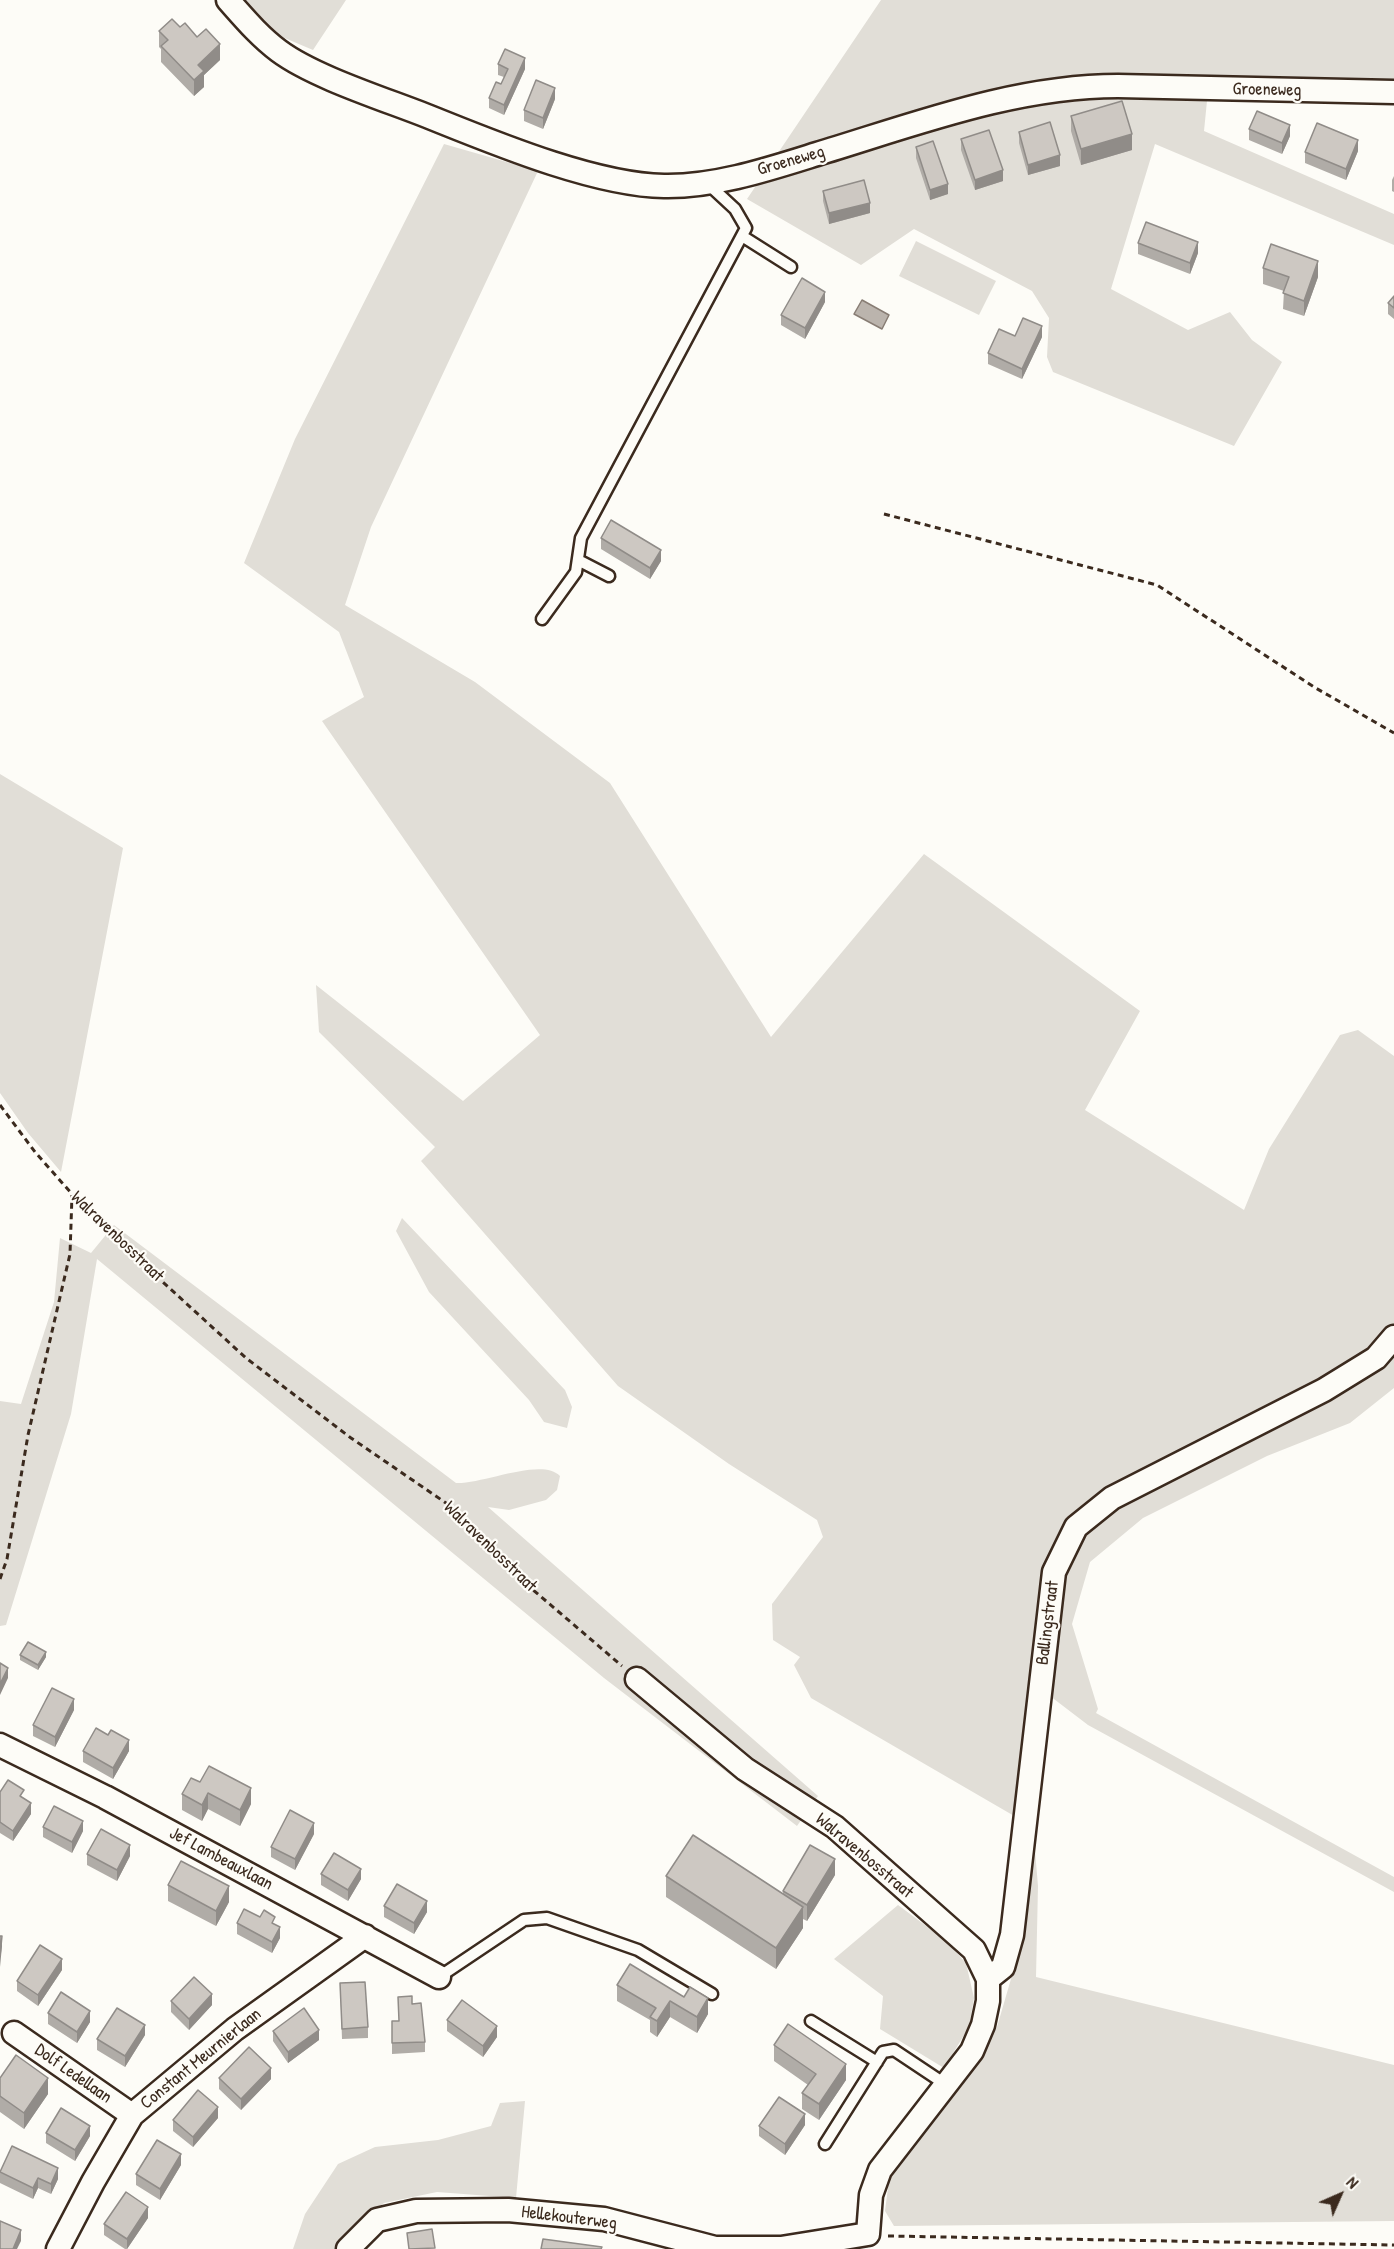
<!DOCTYPE html>
<html>
<head>
<meta charset="utf-8">
<style>
	body { margin:0 }
	#map { position:relative; width:1394px; height:2249px; overflow:hidden; background:#fdfcf7; font-family:"Patrick Hand",sans-serif }
	canvas { display:block }
	.north { position:absolute; left:1310px; top:2165px; width:60px; height:60px; -webkit-text-stroke:4px #fdfcf7; paint-order:stroke; rotate:45deg; font-size:16px; font-weight:700; line-height:24px; text-align:center; color:#3b2a1e }
	.north::after { content:''; display:block; margin:auto; width:21px; height:27px; background:#3b2a1e; clip-path:polygon(50% 0,100% 100%,50% 72%,0 100%) }
</style>
</head>
<body>
<div id="map">
<canvas width="1394" height="2249"></canvas>
<div class="north">N</div>
</div>
<script>
const g = document.querySelector('canvas').getContext('2d');
g.lineJoin = 'round';
function fillPath(path, color) {
  g.fillStyle = color;
  g.fill(path, 'evenodd');
}
function stroke(path, color, width, dash) {
  g.strokeStyle = color;
  g.lineWidth = width;
  g.lineCap = dash ? 'butt' : 'round';
  g.setLineDash(dash || []);
  g.stroke(path);
}
function drawText(font, color, halo, rows, align = 'center') {
  g.font = font + ' "Patrick Hand",sans-serif';
  g.lineWidth = 4.5;
  g.setLineDash([]);
  g.textBaseline = 'middle';
  g.strokeStyle = halo;
  g.fillStyle = color;
  for (const [text, x, y, turn = 0] of rows) {
    g.save();
    g.translate(x, y);
    g.rotate((+turn || 0) * Math.PI / 180);
    g.textAlign = isNaN(turn) ? turn : align;
    if (halo) g.strokeText(text, 0, 0);
    g.fillText(text, 0, 0);
    g.restore();
  }
}
fillPath(new Path2D(`
	M233 0H346L313 50 254 25Z
	M881 0H1394V81L1331 97 1207 101 1204 131 1394 214V245L1155 144 1111 289 1188 330 1230 312 1252 340 1282 362 1234 446 1053 372 1047 357 1049 318 1032 291 914 229 861 265 747 199Z
	M444 144 538 171 371 527 345 605 475 682 610 783 771 1037 924 854 1140 1011 1085 1110 1244 1210 1269 1149 1340 1035 1358 1030 1394 1056V1388L1350 1423 1267 1456 1143 1518 1090 1562 1072 1624 1098 1709 1096 1713 1394 1877V1892L1088 1725 1050 1696 1028 1824 811 1698 794 1665 800 1657 773 1640 772 1604 823 1537 817 1520 729 1464 618 1386 421 1161 435 1147 319 1032 316 985 463 1101 540 1035 322 721 364 697 339 632 244 563 295 439Z
	M916 241 996 281 979 315 899 276Z
	M0 774 123 848 61 1172 28 1133 0 1093Z
	M402 1218 565 1390 572 1407 567 1428 544 1422 529 1400 429 1292 396 1231Z
	M114 1225 456 1483C484 1484 542 1457 560 1476L557 1490 546 1500 509 1510 488 1507 818 1796 797 1826 604 1678 97 1259 71 1414 6 1625 0 1626V1401L21 1404 54 1302 60 1238 91 1253Z
	M1033 1827 1038 1886 1036 1977 1394 2065V2221L894 2226 885 2211 890 2172 965 2080 997 2027 1013 1972Z
	M898 1905 945 1940 966 1963 974 1998 969 2027 944 2068 880 2029 883 1996 834 1959Z
	M525 2101 516 2198 437 2192 384 2203 346 2232 338 2249H293L305 2214 338 2164 375 2147 438 2140 491 2126 500 2103Z`), '#e1ded7');
const water = new Path2D(`
	M862 300 889 315 882 329 854 314Z`);
fillPath(water, '#bbb4ad');
stroke(water, '#887d74', 1.5);
const lane = new Path2D(`
	M742 236 791 267
	M578 560 609 576
	M542 619 576 572 581 538 746 228 735 209 707 183
	M439 1977 524 1920 547 1918 638 1950 712 1994
	M811 2021 877 2062
	M825 2144 883 2052 894 2050 945 2084`);
const street = new Path2D(`
	M228 0C244 18 259 36 279 51 314 77 384 99 427 116 492 142 594 185 664 186 715 187 769 169 817 154 916 124 1015 86 1118 86L1394 92
	M637 1679 745 1769 835 1827 974 1950 988 1979V2001L983 2025 972 2051 880 2170 871 2195 868 2234
	M0 1745 105 1797 439 1977
	M988 1979 1003 1967 1012 1935 1054 1572 1076 1527 1112 1498 1324 1390 1376 1358 1394 1337
	M14 2033 132 2115
	M58 2249 93 2182 132 2115 235 2029 365 1936
	M348 2249 377 2220 416 2211 508 2210 604 2219 715 2248H781L868 2234`);
stroke(lane, '#3b2a1e', 15);
stroke(street, '#3b2a1e', 27);
stroke(new Path2D(`
	M884 514 1157 585 1314 687 1394 733
	M0 1105 35 1152 72 1194 130 1252 246 1358 351 1438 446 1503 518 1577 622 1666
	M0 1579 7 1559 28 1435 70 1254 72 1195
	M888 2236 1394 2245`), '#3b2a1e', 3, [6, 4.5]);
stroke(lane, '#fdfcf7', 10);
stroke(street, '#fdfcf7', 22);
fillPath(new Path2D(`
	M180 27 220 60 204 75V87L194 96 161 62V49L159 47V31Z
	M498 64 525 69 504 115 489 108V98L501 84 504 77 498 75Z
	M555 99 543 129 524 121V110Z
	M1071 116 1132 150 1081 165 1071 131Z
	M1249 129 1290 136 1282 154 1249 140Z
	M1019 132 1060 166 1028 175 1019 143Z
	M961 139 1003 181 975 190 961 150Z
	M916 147 948 194 930 200 916 158Z
	M1358 151 1346 180 1305 163V152Z
	M1394 176V192L1392 191V180Z
	M823 191 870 213 829 224 823 201Z
	M1138 243 1198 253 1190 274 1138 254Z
	M1263 268 1318 277 1304 316 1283 309 1284 291 1263 284Z
	M1394 296V319L1388 314V303Z
	M825 302 805 339 781 325V315Z
	M1015 336 1042 337 1022 379 988 364V353Z
	M601 538 661 561 650 579 601 549Z
	M20 1655 46 1657 38 1670 20 1660Z
	M74 1710 55 1747 33 1736V1725Z
	M83 1751H129L113 1779 83 1762Z
	M200 1782 251 1804 240 1826 208 1809 202 1821 182 1810V1794Z
	M0 1792 24 1798 31 1814 13 1841 0 1833Z
	M43 1827 83 1831 72 1853 43 1837Z
	M314 1834 295 1870 271 1857V1847Z
	M87 1854 130 1856 117 1881 87 1865Z
	M321 1874 361 1879 348 1901 321 1885Z
	M835 1875 807 1921 803 1919V1928L776 1969 666 1897V1876L783 1893V1891Z
	M168 1885 229 1902 216 1926 168 1901Z
	M384 1906 427 1912 414 1934 384 1917Z
	M237 1923 275 1925 280 1938 272 1953 237 1934Z
	M62 1970 38 2006 17 1991V1981Z
	M340 1983 368 2027V2038L342 2039Z
	M617 1985 708 2014 697 2033 670 2017 657 2037 650 2032V2020L617 2001Z
	M398 1997 412 2004 425 2042V2052L392 2054V2021H399Z
	M171 2001 212 2005 189 2030 171 2012Z
	M48 2013 90 2022 77 2043 48 2024Z
	M447 2020 497 2037 483 2057 447 2031Z
	M273 2031 319 2040 288 2063 273 2041Z
	M145 2035 125 2067 97 2050V2039Z
	M774 2045 846 2080 819 2120 802 2109V2093L808 2085 774 2061Z
	M0 2078 48 2094 24 2129 0 2112Z
	M219 2078 271 2079 241 2110 219 2089Z
	M218 2118 193 2147 173 2131V2120Z
	M805 2125 785 2155 759 2136V2126Z
	M46 2133 90 2136 75 2161 46 2143Z
	M181 2165 160 2200 136 2185V2174Z
	M0 2171 58 2179 51 2194 38 2188 33 2199 0 2183Z
	M148 2218 127 2249H125L104 2235V2224Z`), '#b0aca7');
fillPath(new Path2D(`
	M220 44V60L204 75V87L194 96V80L198 65Z
	M525 58V69L504 115V105Z
	M555 88V99L543 129V118Z
	M1290 125V136L1282 154V143Z
	M1132 134V150L1081 165V149Z
	M1358 140V151L1346 180V169Z
	M1060 155V166L1028 175V165Z
	M1003 170V181L975 190V180Z
	M948 184V194L930 200V190Z
	M870 203V213L829 224V213Z
	M1198 242V253L1190 274V263Z
	M1318 261V277L1304 316V301Z
	M825 292V302L805 339V328Z
	M1042 326V337L1022 379V369Z
	M661 550V561L650 579V568Z
	M46 1652V1657L38 1670V1665Z
	M8 1668V1678L0 1695V1684Z
	M74 1699V1710L55 1747V1737Z
	M129 1740V1751L113 1779V1768Z
	M251 1788V1804L240 1826V1810Z
	M208 1793V1809L202 1821V1805Z
	M31 1803V1814L13 1841V1831Z
	M83 1821V1831L72 1853V1842Z
	M314 1823V1834L295 1870V1859Z
	M130 1845V1856L117 1881V1870Z
	M835 1859V1875L807 1921V1905Z
	M361 1869V1879L348 1901V1890Z
	M229 1886V1902L216 1926V1911Z
	M427 1901V1912L414 1934V1923Z
	M803 1907V1928L776 1969V1948Z
	M280 1927V1938L272 1953V1942Z
	M2 1936V1946L0 1967V1956Z
	M62 1959V1970L38 2006V1995Z
	M212 1994V2005L189 2030V2019Z
	M708 1998V2014L697 2033V2017Z
	M670 2001V2017L657 2037V2021Z
	M90 2011V2022L77 2043V2032Z
	M145 2025V2035L125 2067V2056Z
	M497 2026V2037L483 2057V2046Z
	M319 2030V2040L288 2063V2052Z
	M846 2064V2080L819 2120V2104Z
	M271 2068V2079L241 2110V2099Z
	M48 2078V2094L24 2129V2113Z
	M218 2107V2118L193 2147V2137Z
	M805 2114V2125L785 2155V2144Z
	M90 2126V2136L75 2161V2150Z
	M181 2154V2165L160 2200V2189Z
	M58 2168V2179L51 2194V2184Z
	M38 2178V2188L33 2199V2188Z
	M148 2207V2218L127 2249V2239Z
	M21 2230V2241L17 2249H13Z`), '#908c88');
const building = new Path2D(`
	M172 19 180 27 185 23 197 37 206 29 220 44 198 65 204 71 194 80 161 46 168 40 159 31Z
	M505 49 525 58 504 105 489 98 496 82 501 84 508 69 498 64Z
	M536 80 555 88 543 118 524 110Z
	M1122 101 1132 134 1081 149 1071 116Z
	M1257 111 1290 125 1282 143 1249 129Z
	M1050 122 1060 155 1028 165 1019 132Z
	M1317 123 1358 140 1346 169 1305 152Z
	M989 130 1003 170 975 180 961 139Z
	M933 141 948 184 930 190 916 147Z
	M864 180 870 203 829 213 823 191Z
	M1146 222 1198 242 1190 263 1138 243Z
	M1271 244 1318 261 1304 301 1283 293 1289 277 1263 268Z
	M802 278 825 292 805 328 781 315Z
	M1394 296V308L1388 303Z
	M1023 318 1042 326 1022 369 988 353 999 329 1015 336Z
	M611 520 661 550 650 568 601 538Z
	M28 1642 46 1652 38 1665 20 1655Z
	M0 1663 8 1668 0 1684Z
	M52 1688 74 1699 55 1737 33 1725Z
	M96 1728 108 1735 111 1730 129 1740 113 1768 83 1751Z
	M209 1766 251 1788 240 1810 208 1793 202 1805 182 1794 191 1778 200 1782Z
	M8 1780 24 1790 20 1796 31 1803 13 1831 0 1822V1792Z
	M54 1806 83 1821 72 1842 43 1827Z
	M290 1810 314 1823 295 1859 271 1847Z
	M101 1829 130 1845 117 1870 87 1854Z
	M693 1835 803 1907 776 1948 666 1876Z
	M810 1845 835 1859 807 1905 783 1891Z
	M334 1853 361 1869 348 1890 321 1874Z
	M181 1861 229 1886 216 1911 168 1885Z
	M397 1884 427 1901 414 1923 384 1906Z
	M244 1909 260 1917 264 1910 275 1917 272 1923 280 1927 272 1942 237 1923Z
	M0 1936H2L0 1956Z
	M40 1945 62 1959 38 1995 17 1981Z
	M630 1964 684 1997 690 1987 708 1998 697 2017 670 2001 657 2021 650 2017 656 2008 617 1985Z
	M194 1977 212 1994 189 2019 171 2001Z
	M365 1982 368 2027 342 2029 340 1983Z
	M61 1992 90 2011 77 2032 48 2013Z
	M412 1996V2004L421 2003 425 2042 392 2043V2021H399L398 1997Z
	M462 2000 497 2026 483 2046 447 2020Z
	M117 2008 145 2025 125 2056 97 2039Z
	M304 2008 319 2030 288 2052 273 2031Z
	M788 2024 846 2064 819 2104 802 2093 816 2074 774 2045Z
	M249 2047 271 2068 241 2099 219 2078Z
	M16 2055 48 2078 24 2113 0 2096V2078Z
	M198 2090 218 2107 193 2137 173 2120Z
	M779 2097 805 2114 785 2144 759 2126Z
	M61 2108 90 2126 75 2150 46 2133Z
	M157 2140 181 2154 160 2189 136 2174Z
	M12 2146 58 2168 51 2184 38 2178 33 2188 0 2172Z
	M126 2192 148 2207 127 2239 104 2224Z
	M0 2221 21 2230 13 2249H0Z
	M432 2229 435 2248 409 2249 407 2233Z
	M543 2239 602 2247 601 2249H541Z`);
fillPath(building, '#cdc8c2');
stroke(building, '#908c88', 1.5);
drawText('18px', '#3b2a1e', '#fdfcf7', [
	["Groeneweg",1267,90,1],
	["Groeneweg",791,161,-16],
	["Walravenbosstraat",117,1237,44],
	["Walravenbosstraat",490,1547,44],
	["Ballingstraat",1048,1623,-83],
	["Walravenbosstraat",864,1856,40],
	["Jef Lambeauxlaan",221,1859,28],
	["Constant Meurnierlaan",201,2059,-39],
	["Dolf Ledellaan",73,2074,35],
	["Hellekouterweg",569,2218,7]
]);
</script>
</body>
</html>
